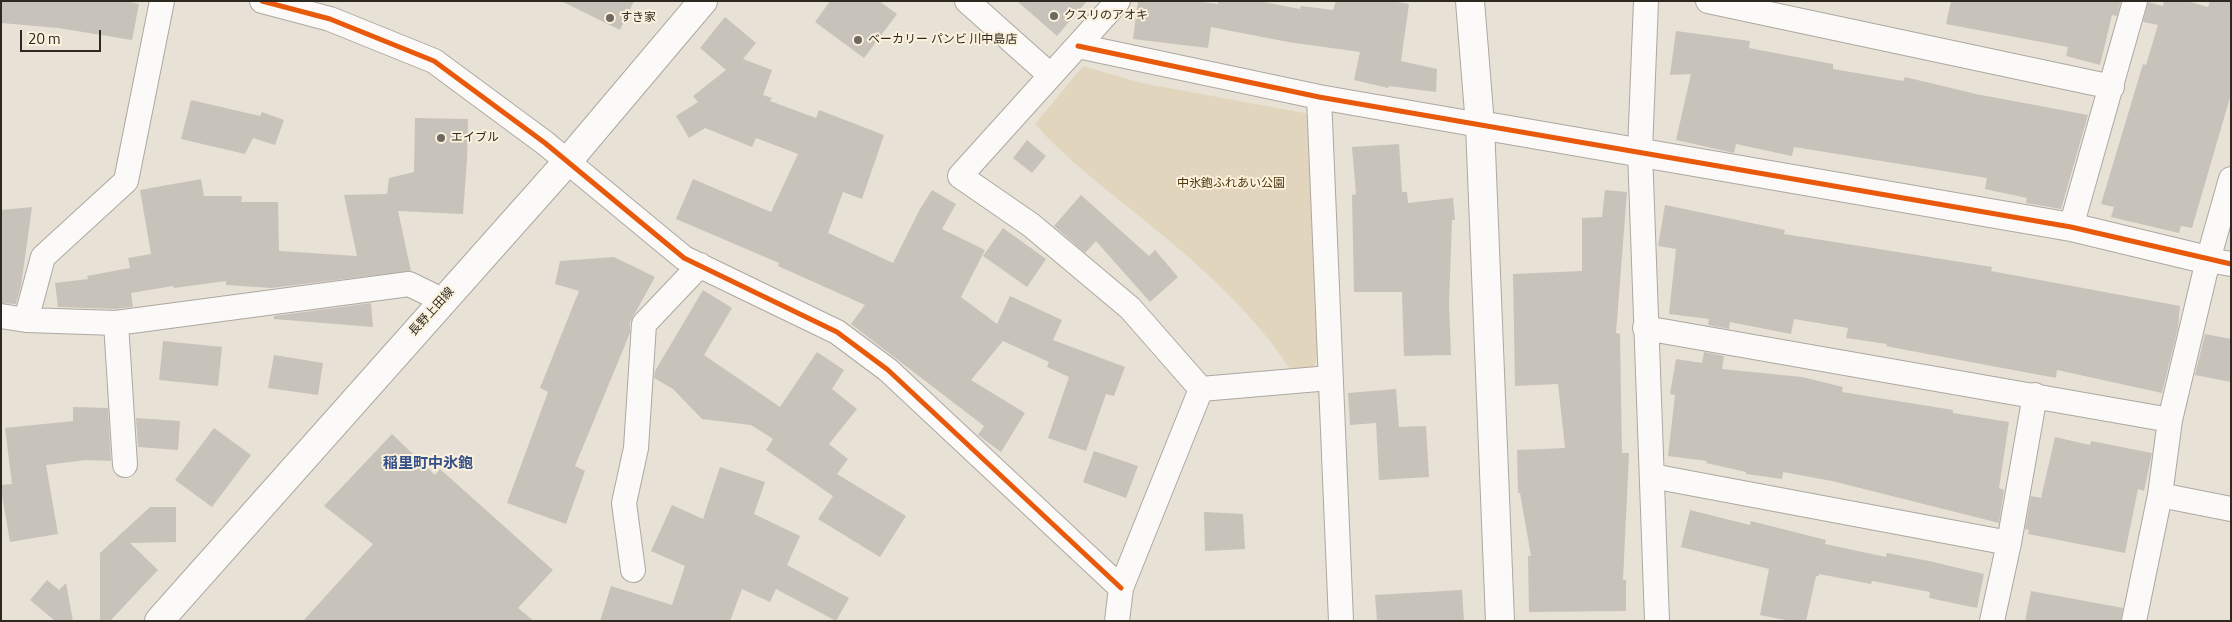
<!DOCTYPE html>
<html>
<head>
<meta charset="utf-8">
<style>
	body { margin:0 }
	#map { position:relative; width:2232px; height:622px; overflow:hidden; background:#e7e1d6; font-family:"Titillium Web",sans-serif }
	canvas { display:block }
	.frame { position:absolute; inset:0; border:2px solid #2d2921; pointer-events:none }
	.scale { position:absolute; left:20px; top:30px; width:81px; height:22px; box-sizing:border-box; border:2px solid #2d2921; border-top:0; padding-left:6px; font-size:15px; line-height:18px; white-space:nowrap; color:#2d2921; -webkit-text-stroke:4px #fcf1dc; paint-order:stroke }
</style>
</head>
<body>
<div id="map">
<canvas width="2232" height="622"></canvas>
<div class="frame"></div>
<div class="scale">20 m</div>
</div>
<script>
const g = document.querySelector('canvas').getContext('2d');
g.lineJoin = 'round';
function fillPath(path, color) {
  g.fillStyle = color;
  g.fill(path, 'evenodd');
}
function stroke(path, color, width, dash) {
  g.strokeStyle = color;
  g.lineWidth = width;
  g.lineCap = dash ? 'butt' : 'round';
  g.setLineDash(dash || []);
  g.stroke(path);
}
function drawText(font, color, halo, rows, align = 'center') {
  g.font = font + ' "Titillium Web","Noto Sans JP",sans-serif';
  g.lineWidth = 4;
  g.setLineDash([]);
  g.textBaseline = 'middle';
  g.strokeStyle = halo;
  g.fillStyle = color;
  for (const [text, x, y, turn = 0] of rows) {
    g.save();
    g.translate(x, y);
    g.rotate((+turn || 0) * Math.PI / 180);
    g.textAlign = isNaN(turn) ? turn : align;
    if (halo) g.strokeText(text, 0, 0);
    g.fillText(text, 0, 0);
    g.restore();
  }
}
fillPath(new Path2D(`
	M1083 66 1141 83 1310 114 1320 343 1314 369H1290C1249 306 1188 255 1129 208 1096 181 1063 156 1035 124Z`), '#e2d5be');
fillPath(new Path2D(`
	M1 1H124L139 4 132 40 58 28 1 23Z
	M561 1H634L620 30Z
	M830 1H879L897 14 864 58 815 22Z
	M1017 1H1087L1057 36Z
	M1138 1H1194L1218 4V1H1259L1300 9 1301 6 1333 10 1336 1H1391L1409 4 1401 61 1437 69 1436 92 1389 86 1388 88 1354 80 1360 52 1288 42 1211 27 1208 48 1133 39Z
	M1951 1H2121L2117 16 2112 15 2100 65 2066 56 2068 47 1946 24Z
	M2164 1H2187L2208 7 2210 1H2231V94L2192 228 2181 226 2179 233 2111 217 2114 207 2101 204 2143 64 2146 65 2158 25 2143 22 2148 2 2163 6Z
	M725 17 756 43 743 59 772 70 763 95 772 98 770 101 816 118 819 110 884 135 862 199 843 192 828 233 893 263 920 209 932 190 956 204 942 229 985 250 961 297 997 324 1010 296 1062 320 1053 340 1125 367 1114 396 1106 394 1086 451 1048 438 1069 377 1047 367 1049 362 1003 341 971 380 1025 413 1001 452 978 435 984 426 851 324 865 305 778 266 779 263 676 219 693 179 771 212 798 154 756 138 752 147 705 128 689 138 676 116 698 102 693 96 726 70 700 48Z
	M1676 31 1750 41 1749 48 1833 64V69L1903 81 1905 77 1976 94 2088 115 2061 209 2026 203 2027 198 1985 189 1987 178 1794 147 1792 156 1736 144 1734 153 1676 140 1691 74 1670 75Z
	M191 100 260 116 262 112 284 120 275 145 253 138 245 154 181 139Z
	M415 118 468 119 467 159 463 214 398 211 411 271 271 288 226 285V281L174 288 173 286 131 293 133 307 115 309 58 307 55 283 88 279 87 276 130 268 128 258 151 254 140 190 201 179 204 196H242L241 202H278L279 251 357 256 344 195 387 194 389 178 414 172Z
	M1027 140 1046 156 1032 173 1013 158Z
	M1399 144 1402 192H1407L1408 203 1453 198 1455 220H1452L1449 304 1451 355 1404 356 1402 292H1354L1352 195 1356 194 1352 147Z
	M1605 190 1627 192 1616 333 1620 334 1622 453H1629L1623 580H1626V611L1529 612 1528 556H1531L1520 493H1518L1517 450 1565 448 1558 384 1515 386 1513 274 1582 271V218L1602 217Z
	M1081 195 1149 256 1155 250 1178 277 1150 302 1096 241 1085 253 1054 226Z
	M1665 205 1785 230 1784 234 1992 267 1991 271 2180 306 2178 328 2162 393 2057 370 2056 378 1901 349 1886 346 1887 344 1846 338 1848 328 1794 319 1791 334 1730 322 1729 329 1708 325 1709 319 1669 314 1676 249 1658 246Z
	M32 207 21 286 16 304 1 303V210Z
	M1003 228 1046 259 1027 287 983 256Z
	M614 257 655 277 630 322V333L575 466 585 471 566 524 507 503 548 392 540 388 579 291 555 284 560 261Z
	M703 290 732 308 704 355 780 407 817 352 844 370 832 389 857 409 829 444 848 459 837 474 906 516 880 557 818 519 833 496 766 450 773 439 751 425 702 419 673 389 654 378 655 371Z
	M371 303 373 327 274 319V316Z
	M2205 334 2231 339V382L2195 375Z
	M163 341 222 347 218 386 159 380Z
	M1704 352 1724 356 1722 369 1802 377 1843 387 1842 392 1953 410V413L2009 422 1999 488 2004 490 1999 523 1832 481 1783 472 1782 479 1746 474V472L1706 463 1707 461 1668 456 1675 395 1670 394 1676 359 1702 363Z
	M274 355 323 363 318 395 268 388Z
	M1396 389 1399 427 1426 426 1429 477 1379 480 1376 423 1350 425 1348 393Z
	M73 407 108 408 111 461 86 460 46 465 58 534 10 542 1 489V485L12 484 5 428 73 421Z
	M136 418 180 421 178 450 138 447Z
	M214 428 251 455 212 507 175 480Z
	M392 434 435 475 440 469 553 570 518 608 534 621H303L373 544 324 506Z
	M2055 437 2090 445 2091 441 2152 453 2144 491 2138 489 2125 553 2028 534 2029 530 2025 529 2031 496 2041 498Z
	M1094 451 1138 466 1126 498 1083 482Z
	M720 467 765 482 754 514 800 536 787 565 849 598 836 621 776 589 770 602 742 589 730 621H600L611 586 672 605 685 566 651 551 672 505 703 519Z
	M150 507H176V542L130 543 158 570 110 621H100V553Z
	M1690 510 1750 525 1751 521 1826 540 1825 544 1886 557 1887 553 1929 561 1984 574 1977 608 1929 598 1930 592 1872 581 1871 584 1819 574V576H1816L1806 621H1790L1760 615 1769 569 1681 547Z
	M1204 512 1243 514 1245 549 1205 551Z
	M47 580 59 590 66 583 73 621H55L30 600Z
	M1462 590 1464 621H1377L1375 595Z
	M2031 591 2123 608 2121 621H2025Z`), '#c8c3ba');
const minor = new Path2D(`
	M262 1 330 19 434 61 545 143 684 258 837 332 888 370 1121 588
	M967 1 1050 75
	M1118 1 960 176 1031 225 1130 308 1201 389
	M1646 1 1640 151 1657 621
	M1708 1 2112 87
	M1078 46 1319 97 1480 125
	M1319 97 1341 621
	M2071 227 2135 1
	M2208 260 2231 264
	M1 316 26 320 116 323 409 284 442 300
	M26 320 43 257 126 181 162 1
	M116 323 125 465
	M1645 328 2170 420
	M1201 389 1330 378
	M1652 476 2009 543
	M2160 495 2231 509
	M633 570 624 503 636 448 644 324 700 265
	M1117 621 1121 588 1201 389
	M1992 621 2009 543 2035 395
	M2134 621 2160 495 2170 420 2208 260 2231 179`);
const tertiary = new Path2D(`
	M1470 1 1480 125 1500 621
	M1480 125 2071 227 2208 260`);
const primary = new Path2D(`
	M159 621 567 162 703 1`);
stroke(minor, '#ada8a0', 26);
stroke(tertiary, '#ada8a0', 30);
stroke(primary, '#ada8a0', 30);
stroke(minor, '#fbfaf9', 24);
stroke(tertiary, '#fbfaf9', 28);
stroke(primary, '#fbfaf9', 28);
stroke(new Path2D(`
	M262 1 330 19 434 61 545 143 684 258 837 332 888 370 1121 588
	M1078 46 1319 97 2071 227 2231 264`), '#e8590c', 5);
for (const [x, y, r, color] of [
	[1054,16,5,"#6e6960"],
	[610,18,5,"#6e6960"],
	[858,40,5,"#6e6960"],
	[441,138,5,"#6e6960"]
]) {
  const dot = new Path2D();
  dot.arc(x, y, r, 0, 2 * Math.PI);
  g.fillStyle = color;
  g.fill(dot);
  stroke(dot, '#fcf1dc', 2);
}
drawText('12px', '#2d2921', '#fcf1dc', [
	["クスリのアオキ",1064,16],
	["すき家",620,18],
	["ベーカリー パンビ 川中島店",868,40],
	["エイブル",451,138]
], 'left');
drawText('12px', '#4b380e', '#fcf1dc', [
	["中氷鉋ふれあい公園",1231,184]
]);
drawText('12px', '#2d2921', '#fcf1dc', [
	["長野上田線",432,312,-48]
]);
drawText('bold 15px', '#35518a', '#fcf1dc', [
	["稲里町中氷鉋",428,464]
]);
</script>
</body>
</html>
